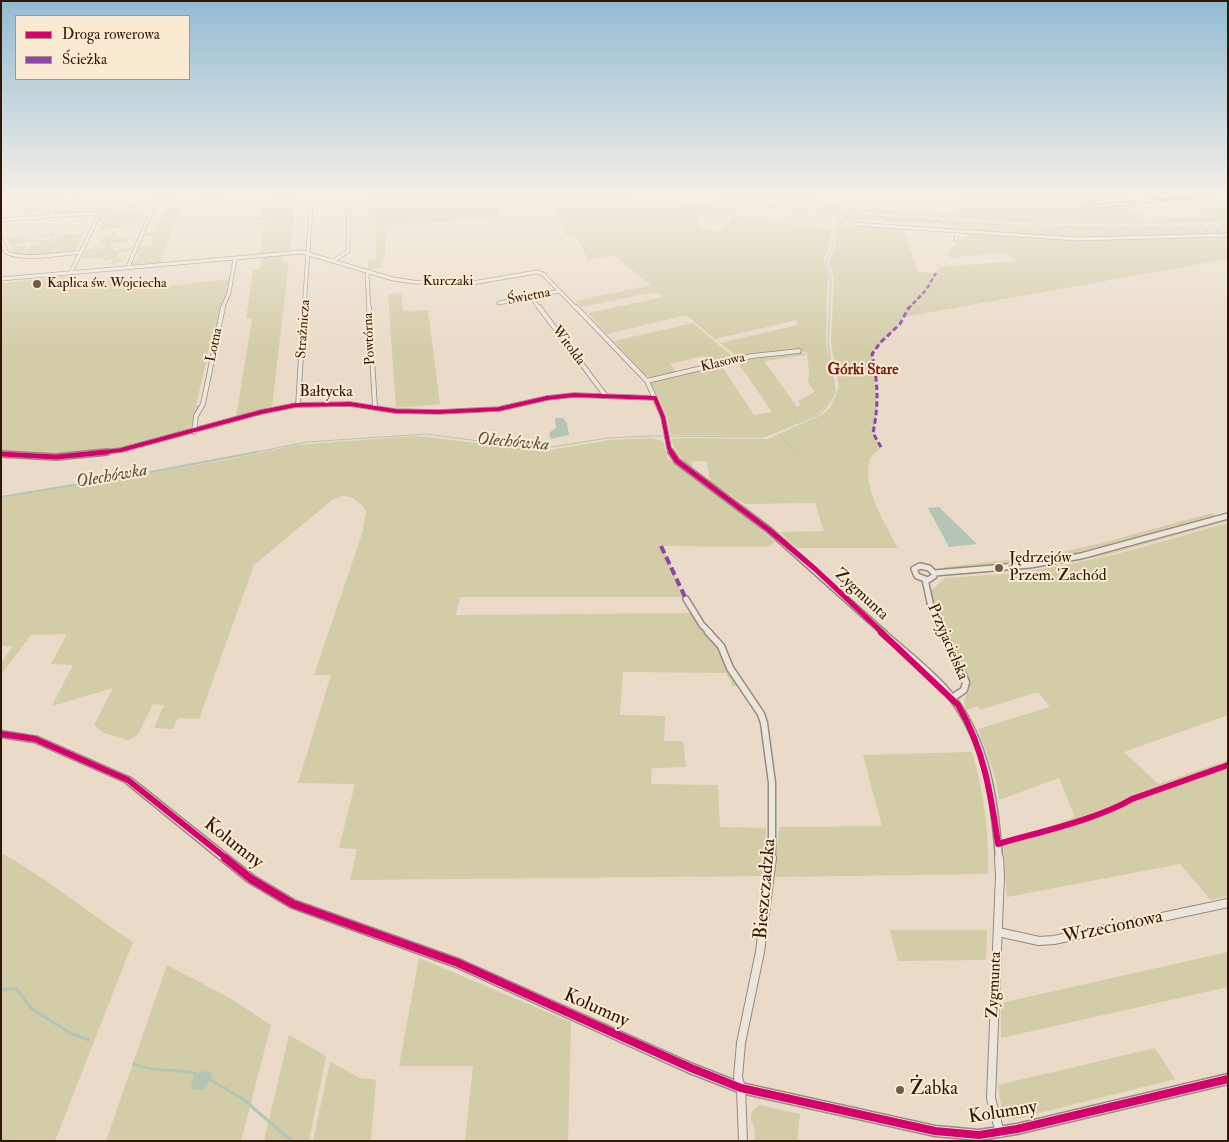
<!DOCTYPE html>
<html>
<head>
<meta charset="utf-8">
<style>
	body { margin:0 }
	#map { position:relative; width:1229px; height:1142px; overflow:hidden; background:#e9dbc7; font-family:"IM FELL Double Pica",serif }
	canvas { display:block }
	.frame { position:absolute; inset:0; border:2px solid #2f1808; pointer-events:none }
	.legend { position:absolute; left:15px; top:15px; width:175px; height:65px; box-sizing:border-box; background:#faead1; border:1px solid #a99681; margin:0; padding:6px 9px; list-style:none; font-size:15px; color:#2f1808 }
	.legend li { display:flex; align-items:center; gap:10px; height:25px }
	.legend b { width:25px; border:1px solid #a99681 }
</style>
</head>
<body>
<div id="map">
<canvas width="1229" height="1142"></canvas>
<div class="frame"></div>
<ul class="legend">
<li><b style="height:6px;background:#d6006c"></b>Droga rowerowa</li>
<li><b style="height:6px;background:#8e44ad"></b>Ścieżka</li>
</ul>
</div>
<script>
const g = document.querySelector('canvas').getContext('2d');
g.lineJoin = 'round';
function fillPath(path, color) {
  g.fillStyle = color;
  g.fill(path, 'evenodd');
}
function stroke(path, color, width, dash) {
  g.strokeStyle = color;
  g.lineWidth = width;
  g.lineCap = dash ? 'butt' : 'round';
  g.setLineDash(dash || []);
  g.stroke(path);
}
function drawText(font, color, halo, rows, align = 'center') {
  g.font = font + ' "IM FELL Double Pica",serif';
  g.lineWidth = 4;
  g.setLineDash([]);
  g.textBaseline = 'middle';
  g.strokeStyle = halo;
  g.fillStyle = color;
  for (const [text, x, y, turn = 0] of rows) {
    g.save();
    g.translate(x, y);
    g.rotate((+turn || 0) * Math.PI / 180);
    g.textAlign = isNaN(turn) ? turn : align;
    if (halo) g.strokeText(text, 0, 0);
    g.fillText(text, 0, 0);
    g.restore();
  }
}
fillPath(new Path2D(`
	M68 193H86L68 196 65 201 71 200 73 196H88L85 200 91 201 93 194 88 193H96L88 209H85L87 207 72 208 74 204H68L65 210C78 210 86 210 96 206L94 208 118 207 114 208 111 216 113 213 121 214 124 204 119 203 140 201 142 204 153 201 152 204H138L141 205 139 207 128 209 127 212 144 211 139 214 146 215 137 216 136 218 146 216 145 218 126 220 124 223 141 222 145 219 142 225 140 226V223L124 224 120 228 98 230 108 210 102 221H99L106 211 104 210 91 211V209L89 211 57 215 58 211 56 215H53V212H57Z
	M161 193H175L173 196 181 198 185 193 161 262 131 265 132 262 136 261 139 253H136L139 247 149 246 153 241 141 242V240L152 239V237H143L144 233 157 232V229H153L159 226 150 227 157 221H161L167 206 155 207Z
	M206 193H216L215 195 235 193 233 197 216 199 212 201V204H215L202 205 206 202 197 199 188 200 190 194C194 195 200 201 208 194Z
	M268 193H296L290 251 307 250 241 255 260 253 264 224H248L265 222V220L248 222 251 221V217L253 219 261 218 263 206 255 207 254 209V206L249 205 259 203 264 205V199L268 198Z
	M367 193H598L732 207 729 214 697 213 699 228 720 231 726 223H729L732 215 833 230 824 259 829 278 827 283 826 343 834 387 833 395 827 404 819 413 767 436 671 435 667 417 651 384 654 380 721 365 754 415 772 412 737 361C751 358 795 346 806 355L764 361 797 407 801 405 798 401 815 392 808 382 809 371 807 353C788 345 759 354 740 358L720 343 798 325 797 320 715 339 686 315 607 334 588 313 663 297 656 292 582 307 575 301 651 285 617 258 612 256 585 260 587 258 576 235H566L552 200 497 204 499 215 492 218 385 226V258L381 263V267L368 269V260L376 259 375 214 367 215Z
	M661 193H706L719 195 721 193H837L819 196 815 200 839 205 836 210Z
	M947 193H1060L1090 208 1124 206 1142 216 1136 218 1141 221 1210 216 1177 199 1206 196 1228 204V221C1098 229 968 221 839 210L841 207 947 215 967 198Z
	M1079 193H1120L1139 202 1094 206 1084 204 1072 197 1084 196Z
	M51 195 42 206 50 205 49 207H41L39 211 21 212 24 208 22 207 30 205H10L15 198 56 195 51 203 46 204Z
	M839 213C968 224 1098 232 1228 225V234L1198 237 1207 240 1228 238V259L904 317C896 331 882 340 872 354L878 407 873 433 881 447C877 451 872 455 870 459 861 486 886 526 898 548H796L780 532 824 531 815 503 745 504 711 483 706 461 691 462 693 470C682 460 676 453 671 439L681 438 768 439 823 414 830 408 839 387 831 343 834 277 829 262 835 246 837 229 841 227 838 226 839 220 848 221 845 222V226H863L906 230 904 231 918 272 936 273 940 267 1018 261 1003 253 948 258 951 246H955L957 241 969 235V230L954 229 953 226 942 224 841 219Z
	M117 230 116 236 123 237 122 239 137 238 135 241H132L133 239H128L126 242 112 244 111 246H123L113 248V250L132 247 131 250 120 252 116 258 127 261 111 264 108 267 112 260 115 259 101 261 106 257 81 259 85 250 94 249 87 253 90 254 95 249 106 247 105 244 99 245 104 235H111V237L113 231Z
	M63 233 62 235 84 233 76 251 55 253 58 247 52 242 59 234 54 235 51 243 57 247 53 253 30 255 8 252H13L11 246 26 245 27 246 23 253 25 254 31 245 40 244 42 240 39 243H32L33 240 30 243 19 244 24 237H22L18 244 10 245 7 238 14 237 13 239H16V237L39 235 26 238 23 242 30 240H50L51 236 40 237 41 235Z
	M284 255 283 263 289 262 272 406 236 417 252 319H246L253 270 260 269 262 258Z
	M65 274 61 284 126 278 124 283 145 281 143 289 229 279C226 297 220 314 217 332H213L196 405H200L195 413 191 429 125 448 70 455 1 453V283L52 278 53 276Z
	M401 293 403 311 428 310 440 404 396 408 388 295Z
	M693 323 733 357V359L713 364 703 356 670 364 678 373 655 378 646 376 614 341Z
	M416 436 544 451 610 440 651 438 663 441 668 459 734 507 775 542 766 547 661 546 669 559 681 593 685 597H460L456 615 696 613 743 686H733L726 673 623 672 620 715 665 716 664 741H683L686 767 652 768 651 784 718 785 720 827 766 828 764 876 350 880 357 849 339 848 355 784 298 783 331 675H314L362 534 366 512 362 505 351 497 343 496 332 500 254 565 199 719 178 718 173 729 154 728 164 705 153 704 138 735 128 740 104 733 94 725 113 688 52 706 73 665 51 664 67 634 31 635 1 675V663L13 646H1V498L220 461 296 445Z
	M1212 513 1215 515 1202 521 1105 547 1053 558 1048 555 1098 544Z
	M1228 519V521L1103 556 1017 571 1109 552Z
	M1228 523V715L1124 752 1158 784 1228 760V896L1211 900 1180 864 1007 897 1003 844 1075 817 1059 778 999 800 995 776 978 729 1050 707 1038 692 980 710 978 706 966 710 964 700 970 689 960 655 954 652 934 607 931 589H933L945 578 1018 573 1070 564 1117 554Z
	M1044 556 1046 560C1012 564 979 568 945 569L944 567Z
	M972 752C984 791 989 832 988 874L775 877 779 827 882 826 863 755Z
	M1 853C48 879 89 913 133 942L55 1141H1Z
	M890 930H987L986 960 898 961Z
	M1228 952V987L1001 1038V1003Z
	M419 958 571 1022 568 1141H465L473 1066H399Z
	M167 965 228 997 271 1025 241 1141H106Z
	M289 1035 326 1056 309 1141H264Z
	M1155 1048 1175 1079 1015 1119C1000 1118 1000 1096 998 1085Z
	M330 1062 360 1078 376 1080 371 1141H313Z
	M759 1105 800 1114 797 1141H755L754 1125 751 1122V1113Z`), '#d2cca7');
fillPath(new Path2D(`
	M557 418H563L567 423 569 435 551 439 549 436 550 432 556 428 555 419Z
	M939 507 977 544 949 547 928 508Z
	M207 1071H209L212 1076 206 1088 201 1090 192 1089 191 1086 195 1073Z`), '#b4c5b5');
stroke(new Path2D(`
	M840 207 844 202 874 193
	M778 433 794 451
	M251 453 307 442 426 434 540 449 608 438 650 436 763 437 820 414 830 402 835 392 828 343 831 279 826 262 832 248 838 217`), '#b4c5b5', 1);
stroke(new Path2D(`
	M1 497 145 473 257 452`), '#b4c5b5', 2);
stroke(new Path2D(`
	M1 990 16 988 32 1009 72 1034 89 1040
	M134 1064C154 1073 176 1068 197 1074
	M211 1080 244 1100 292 1141`), '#b4c5b5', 3);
const minorFar4 = new Path2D(`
	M861 193H867
	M945 193 966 198
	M1145 193 1161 200
	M1 198 65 193
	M906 199H928L922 193
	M44 216 100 213 71 272
	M49 216 63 193
	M1 220 42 217
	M853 224 1077 239 1228 235
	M1 238 6 252C20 261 63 254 81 252
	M956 240 958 230
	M335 260 348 251 349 193
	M128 267 159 193
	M1 279 302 252 393 279 414 282 466 284 537 272 543 274 577 309
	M531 297 540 309
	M499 303 560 291
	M222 309 229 293 235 258
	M304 309 312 193
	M369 309 367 274 369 271`);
const minorFar3 = new Path2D(`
	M369 307 375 407
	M539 307 605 395
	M576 307 647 381 663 417 669 448 672 453
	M647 381 752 356 799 351
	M298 405 304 307
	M194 432 196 416 203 404 223 307
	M95 453 121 450 261 412 296 405 350 404 395 411 438 412 499 409 547 398 574 395 655 398`);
const minorFar2 = new Path2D(`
	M671 452 677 461 769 530 884 633
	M1 454 56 457 107 452
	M920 566 929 568 934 573V576L928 580 917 576 914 569Z
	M934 573 1030 565 1081 556 1228 516
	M925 579 931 607 943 633
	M686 599 702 625 710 633`);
const minorFar1 = new Path2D(`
	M708 632 721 646 730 668 761 714 764 723 772 783V859
	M882 632C904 652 931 672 949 694 987 740 995 803 999 859
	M943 632 966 682 964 690 952 698`);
const minor = new Path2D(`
	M999 858 1000 875 991 1098 1000 1133
	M998 932 1039 941 1054 940 1228 903
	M743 1141 741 1088 738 1077 741 1043 760 952 772 858`);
const tertiary = new Path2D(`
	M1060 193H1065L1085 204 1094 206 1208 193H1219L1217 194 1094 208 1083 206Z
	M1 731 38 737 131 778 254 876 296 901 461 960 693 1064 741 1083 935 1126 979 1130 1017 1124 1228 1074V1084L1017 1134 979 1140 935 1136 741 1093 687 1072 456 967 290 907 248 882 125 782 34 742 1 737Z`);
stroke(minorFar4, '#968b7e', 4.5);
stroke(minorFar3, '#968b7e', 5.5);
stroke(minorFar2, '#968b7e', 8);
stroke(minorFar1, '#968b7e', 9);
stroke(minor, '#968b7e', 10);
stroke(tertiary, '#968b7e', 3);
stroke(minorFar4, '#ece5db', 3);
stroke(minorFar3, '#ece5db', 4);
stroke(minorFar2, '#ece5db', 5);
stroke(minorFar1, '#ece5db', 6);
stroke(minor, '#ece5db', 8);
fillPath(tertiary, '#ece5db');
stroke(new Path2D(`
	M639 193C834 212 1032 236 1228 224`), '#a8a097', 1, [5.5, 5.5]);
stroke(new Path2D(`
	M908 309 926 290 936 273`), '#8e44ad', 2.5, [4.5, 2.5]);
stroke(new Path2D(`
	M881 447 873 433C879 403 878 384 872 354L880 343 900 324 909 307`), '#8e44ad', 3, [5.5, 3]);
stroke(new Path2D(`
	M661 546 686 599`), '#8e44ad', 4, [8, 4]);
stroke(new Path2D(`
	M1145 193 1161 200 1217 193`), '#d6006c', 3);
stroke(new Path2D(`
	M95 453 121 450 261 412 296 405 350 404 395 411 438 412 499 409 547 398 574 395 655 398 663 417 669 448 672 453`), '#d6006c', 4);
stroke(new Path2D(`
	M671 452 677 461 769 530 815 569 883 633
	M1 454 56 457 107 452`), '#d6006c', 5);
stroke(new Path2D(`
	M881 632 958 705C984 748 991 795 998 844 1039 832 1096 820 1132 799L1228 765
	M1 734 35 739 128 780 227 859`), '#d6006c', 6);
stroke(new Path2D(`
	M225 858 251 879 293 904 458 963 691 1068 741 1088 935 1131 979 1135 1017 1129 1228 1079`), '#d6006c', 8);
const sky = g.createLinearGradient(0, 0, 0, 353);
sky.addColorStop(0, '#93bbd4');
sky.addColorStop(0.55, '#f5efe6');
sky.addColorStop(1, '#f5efe600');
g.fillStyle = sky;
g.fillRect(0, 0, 1229, 353);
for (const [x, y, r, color] of [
	[37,284,5,"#705c4b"],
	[999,568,5,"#705c4b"],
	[900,1090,5,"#705c4b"]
]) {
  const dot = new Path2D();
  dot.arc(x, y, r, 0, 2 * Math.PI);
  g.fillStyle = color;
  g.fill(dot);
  stroke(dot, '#faead1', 2);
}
drawText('14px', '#2f1808', '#faead1', [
	["Kurczaki",448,282],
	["Świetna",529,297,-11],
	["Strażnicza",304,329,-86],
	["Powtórna",370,339,-93],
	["Lotna",215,345,-78],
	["Witolda",568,346,53],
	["Klasowa",723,363,-13]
]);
drawText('14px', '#2f1808', '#faead1', [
	["Kaplica św. Wojciecha",47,284]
], 'left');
drawText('bold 15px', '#7a1f14', '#faead1', [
	["Górki Stare",863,371]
]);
drawText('16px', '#2f1808', '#faead1', [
	["Bałtycka",326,393],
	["Zygmunta",861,595,43],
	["Przyjacielska",947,642,67],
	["Zygmunta",995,985,-87]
]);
drawText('16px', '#2f1808', '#faead1', [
	["Jędrzejów",1009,559],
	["Przem. Zachód",1009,577]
], 'left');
drawText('italic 18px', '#565142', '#faead1', [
	["Olechówka",513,443,5],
	["Olechówka",112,477,-10]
]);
drawText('19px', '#2f1808', '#faead1', [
	["Kolumny",233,844,38],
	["Bieszczadzka",766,889,-85],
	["Wrzecionowa",1113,928,-12],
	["Kolumny",596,1009,24],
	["Kolumny",1003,1113,-9]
]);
drawText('19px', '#2f1808', '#faead1', [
	["Żabka",910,1090]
], 'left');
</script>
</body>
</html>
